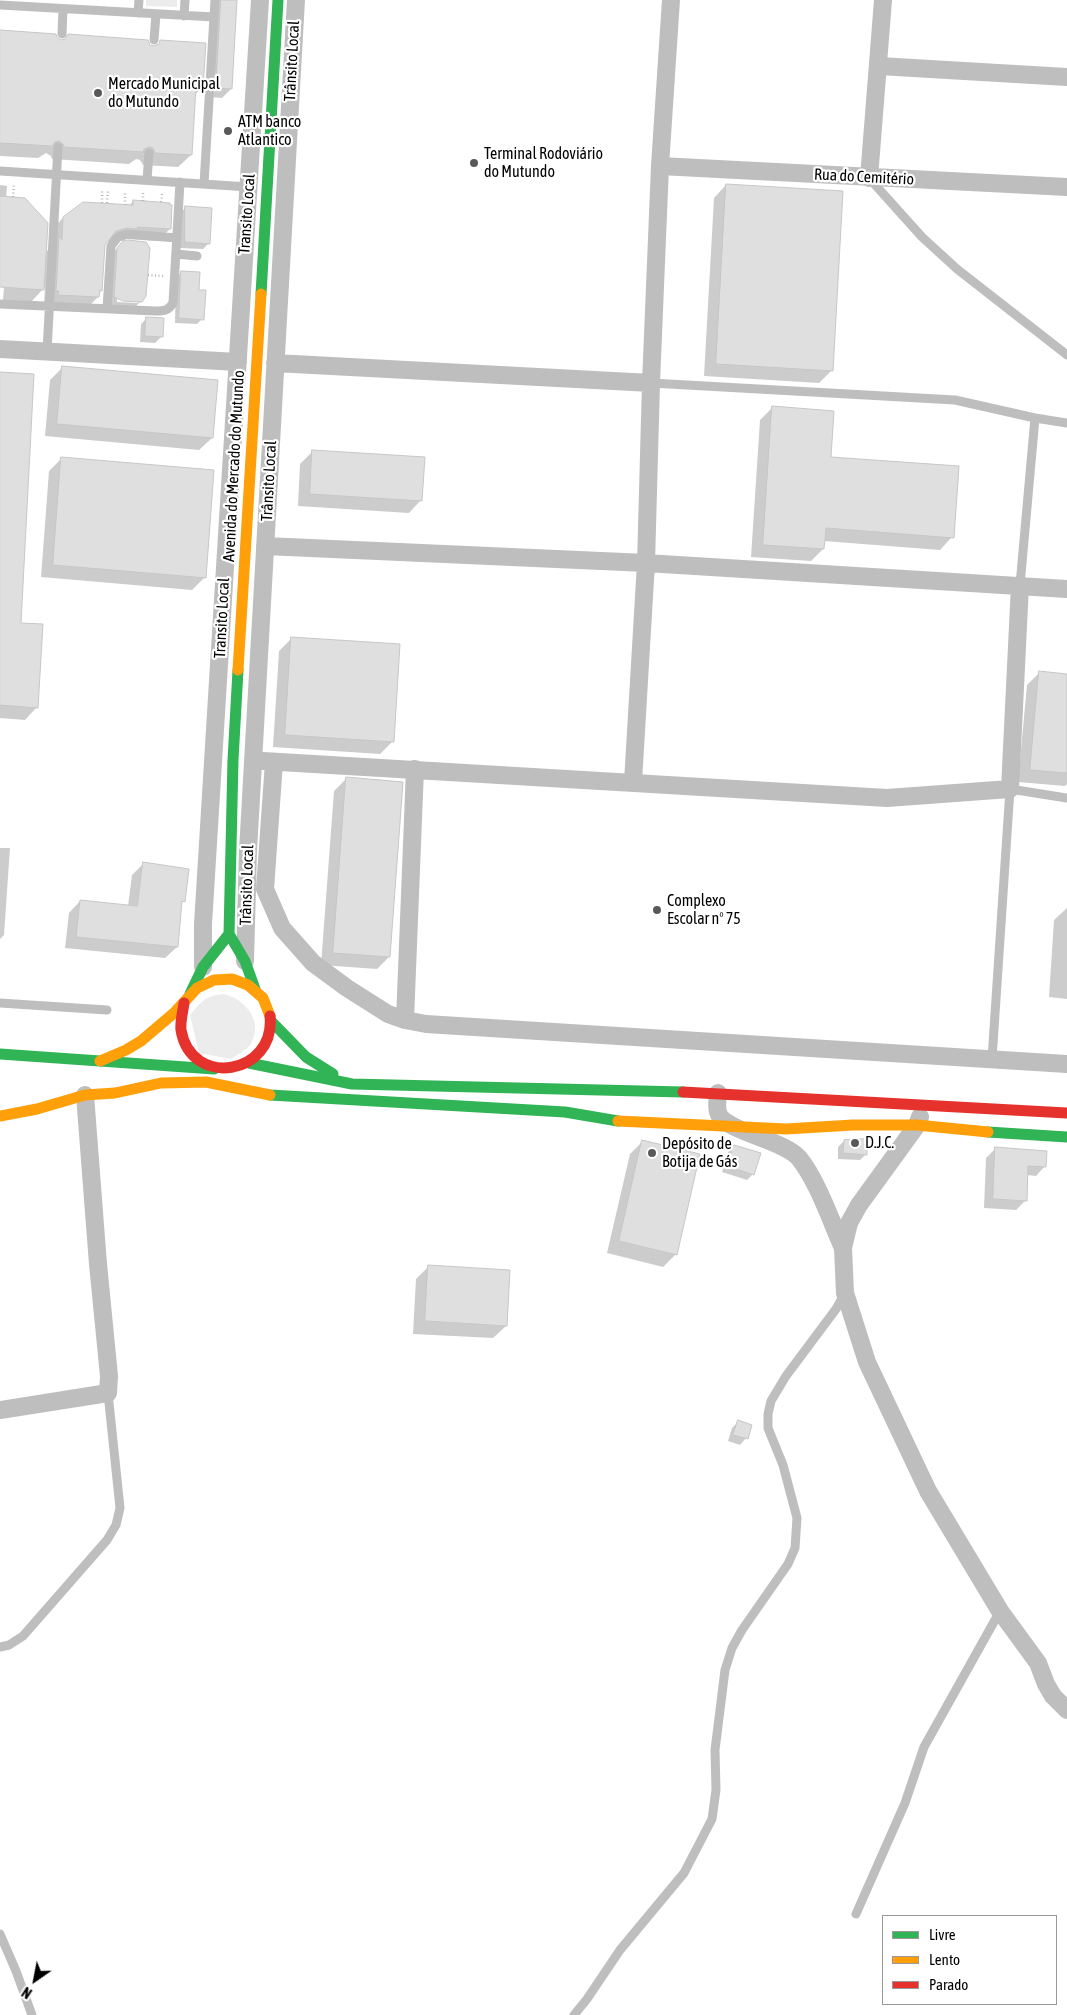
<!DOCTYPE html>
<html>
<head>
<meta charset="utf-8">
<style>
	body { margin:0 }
	#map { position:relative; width:1067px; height:2015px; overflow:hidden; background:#fff; font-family:"Asap Condensed",sans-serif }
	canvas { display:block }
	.legend { position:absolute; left:882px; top:1915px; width:175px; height:90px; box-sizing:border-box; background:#fff; border:1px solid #999; margin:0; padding:6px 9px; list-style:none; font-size:15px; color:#000 }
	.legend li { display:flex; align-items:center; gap:10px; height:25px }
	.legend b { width:25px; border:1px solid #999 }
	.north { position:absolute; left:10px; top:1955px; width:50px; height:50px; -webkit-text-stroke:4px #fff; paint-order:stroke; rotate:213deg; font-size:14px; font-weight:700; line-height:20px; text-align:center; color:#000 }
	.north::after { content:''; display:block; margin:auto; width:18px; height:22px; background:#000; clip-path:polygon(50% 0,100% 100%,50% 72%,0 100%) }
</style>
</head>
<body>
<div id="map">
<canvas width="1067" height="2015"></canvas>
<ul class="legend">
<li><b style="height:6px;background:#30b455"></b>Livre</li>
<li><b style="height:6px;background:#ff9f0a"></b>Lento</li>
<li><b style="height:6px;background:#e5322d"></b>Parado</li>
</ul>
<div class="north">N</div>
</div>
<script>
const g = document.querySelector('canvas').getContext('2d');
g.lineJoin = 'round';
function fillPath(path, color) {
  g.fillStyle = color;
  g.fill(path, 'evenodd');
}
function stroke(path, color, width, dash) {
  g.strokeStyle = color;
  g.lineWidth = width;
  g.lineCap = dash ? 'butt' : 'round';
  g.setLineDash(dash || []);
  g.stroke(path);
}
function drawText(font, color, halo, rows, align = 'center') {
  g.font = font + ' "Asap Condensed",sans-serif';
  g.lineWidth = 4.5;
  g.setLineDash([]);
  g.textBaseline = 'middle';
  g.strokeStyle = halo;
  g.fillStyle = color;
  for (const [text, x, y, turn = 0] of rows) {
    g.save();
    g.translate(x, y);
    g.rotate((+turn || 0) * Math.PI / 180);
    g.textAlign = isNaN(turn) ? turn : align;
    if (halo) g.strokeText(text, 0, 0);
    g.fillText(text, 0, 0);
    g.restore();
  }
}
fillPath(new Path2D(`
	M146 0H177V7L146 6Z
	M224 994C245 999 265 1022 250 1045 246 1050 237 1055 231 1059L199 1053 190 1015C202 1001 205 996 224 994Z`), '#ececec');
fillPath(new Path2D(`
	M212 0H236L231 89 222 98 208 97Z
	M0 31 61 42 156 47 161 42 202 87 195 95 191 155 178 167 143 165 140 160 136 159 129 164 52 159 51 156 46 153 38 158 0 156Z
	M0 185 7 186 6 198 45 253 50 248 51 230 64 217 129 206 133 201 170 229 157 241 126 239 124 241 112 240 105 243 101 290 98 297 86 309 44 303 45 287 31 302 3 300 5 275H0Z
	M726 185 832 370 819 383 704 376 714 198Z
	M185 208 209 243 203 249 179 248V214Z
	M122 243 141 301 131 311 105 306 113 253ZM117 299 138 300V303L117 302Z
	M182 272 197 291 202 319 197 324 175 323 176 277Z
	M147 318 161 337 155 343 140 342 141 324Z
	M63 367 212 438 199 450 45 436 50 380Z
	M0 373 20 624 37 707 25 720 0 718Z
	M773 407 829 458 952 537 940 550 824 541 823 549 811 561 751 557 760 420Z
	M313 451 421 500 409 513 298 506 300 464Z
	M62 458 205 577 192 590 41 577 49 471Z
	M292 638 393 741 380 754 273 747 279 651Z
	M1040 672 1067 675V784L1065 786 1018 782 1027 685Z
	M347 778 389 957 377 969 321 965 334 791Z
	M0 848H10L4 935 0 939Z
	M144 863 183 901 181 904 177 947 165 958 65 948 69 913 80 901 128 906 132 875Z
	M1067 908V999L1049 997 1054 920Z
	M844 1141 866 1154 860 1160 838 1159V1147Z
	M642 1142 676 1254 663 1267 607 1253 630 1154Z
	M734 1146 753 1174 747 1180 722 1172 728 1152Z
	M996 1148 1045 1166 1036 1176 1027 1175 1026 1200 1016 1210 984 1208 986 1158Z
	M429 1266 506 1326 493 1338 413 1334 416 1279Z
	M738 1422 746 1438 740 1445 728 1441 732 1428Z`), '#0003');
const building = new Path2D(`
	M221 0H237L232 89 216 88Z
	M0 30 56 34 57 37 61 40 65 39 68 34 148 40 150 45 154 46 159 44 160 40 206 43 203 88 196 87 192 155 155 153 153 148 149 147 144 149 143 152 64 147 63 144 59 141 55 142 52 146 0 143Z
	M726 184 843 191 833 371 716 364Z
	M0 196 25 198 48 223 44 290 0 287Z
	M133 200 170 203V205H172L171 229 137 227 138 229 127 228 116 231 105 245 102 291 100 290 99 297 58 295 59 291H56L59 237 62 240 63 217 83 202 133 205Z
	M185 206 212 208 210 244 185 242Z
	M128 240 146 242 150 248 146 296 142 302 123 301 114 297 117 248 122 242Z
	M181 271 200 272 199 290H206L204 320 179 318Z
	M146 317 164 318 163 337 145 336Z
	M62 366 218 380 213 438 57 424Z
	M0 372 34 374 21 623 43 624 38 708 0 705Z
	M772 406 834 411 831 457 959 466 954 538 826 528 824 549 763 545Z
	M312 450 425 457 422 501 310 494Z
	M61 457 214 470 206 578 53 565Z
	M291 637 400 644 394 742 285 735Z
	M1039 671 1067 674V773L1030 770Z
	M346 777 403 782 390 957 333 953Z
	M143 862 189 869 185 902 182 901 178 947 76 937 80 900 137 906Z
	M867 1139V1155L843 1153 844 1140Z
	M642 1140 700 1154 677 1255 619 1241Z
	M734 1145 761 1153 754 1175 727 1166Z
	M995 1147 1047 1151 1046 1167 1028 1166 1027 1201 993 1199Z
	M428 1265 510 1270 507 1326 425 1321Z
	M738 1420 752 1425 748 1439 733 1435Z`);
fillPath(building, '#dfdfdf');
stroke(building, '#c7c7c7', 1);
stroke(new Path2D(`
	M13 197 14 184
	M143 201V192
	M161 202 162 194
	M102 203V189
	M107 203 108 190
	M125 205V191
	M148 275 164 276`), '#b9b9b9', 2.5, [1, 2.5]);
stroke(new Path2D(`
	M0 5 214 17
	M138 13 139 0
	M184 16 185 0
	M62 34 63 9
	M154 40 156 14
	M0 171 249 187
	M869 178 922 237 957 269 1067 355
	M147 180 149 153
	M204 184 215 0
	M176 254 197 256
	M0 304 155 311C164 311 168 311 173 303L180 182
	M107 309 111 246 118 237 127 234 177 238
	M47 351 58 147
	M651 383 955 400 1035 418 1067 423
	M1020 585 1035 418
	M0 1003 107 1010
	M992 1059 1010 789 1067 798
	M0 1647 9 1645 23 1636 107 1540 116 1525 120 1508 108 1393
	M856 1914 905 1803 924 1747 1000 1611
	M0 1934 16 1971 32 2015
	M574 2015 587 1999 620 1950 684 1873 712 1819 716 1790 715 1750 725 1670 732 1648 742 1630 788 1564 795 1548 797 1518 783 1465 768 1428V1414L771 1401 786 1376 836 1309 845 1293`), '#bebebe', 9);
stroke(new Path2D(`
	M879 66 1067 77
	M660 166 1067 187
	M869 178 883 0
	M0 349 238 362
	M275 363 651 383
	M265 546 646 563 1067 589
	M263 761 887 798 1010 789 1020 585
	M274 762 265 889 282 928 313 963 347 988 388 1014 405 1020 426 1024 1067 1064
	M633 782 646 563 651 383 660 166 671 0
	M245 961 248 851 296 0
	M203 967V924L260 0
	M405 1020 415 769
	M718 1093C718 1098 716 1106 718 1112 722 1131 782 1139 799 1158 817 1180 831 1221 843 1248
	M920 1117 917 1125 859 1205 849 1223 843 1248 845 1293 867 1362 928 1491 1000 1611 1038 1663 1046 1684 1053 1696 1067 1710
	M0 1410 108 1393 109 1376 98 1264 85 1095`), '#bebebe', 18);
stroke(new Path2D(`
	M261 294 278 0
	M238 670 233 760 229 934 245 961 255 989
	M190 994 203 967 229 934
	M271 1021 306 1057 333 1074
	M0 1054 214 1069
	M249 1063 352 1084 683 1092
	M270 1095 565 1112 618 1121
	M988 1132 1067 1137`), '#30b455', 11);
stroke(new Path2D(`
	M238 670 261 294
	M100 1061 126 1050 141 1041 174 1013 197 988 214 980 232 979 248 985 263 998 270 1016
	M0 1116 37 1109 85 1095 115 1093 161 1083 206 1082 270 1095
	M618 1121 786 1129 853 1125H917L988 1132`), '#ff9f0a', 11);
stroke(new Path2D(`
	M184 1003C183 1011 180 1022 181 1030 191 1089 276 1075 270 1016
	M683 1092 1067 1113`), '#e5322d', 11);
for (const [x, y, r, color] of [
	[98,93,5,"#595959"],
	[228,131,5,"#595959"],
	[474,163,5,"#595959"],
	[657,910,5,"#595959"],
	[855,1143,5,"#595959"],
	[652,1153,5,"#595959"]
]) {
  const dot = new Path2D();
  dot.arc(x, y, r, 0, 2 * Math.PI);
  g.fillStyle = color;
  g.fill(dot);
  stroke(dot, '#fff', 2);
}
drawText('16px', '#000', '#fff', [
	["Trânsito Local",292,61,-87],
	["Rua do Cemitério",864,177,3],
	["Transito Local",247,214,-86],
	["Avenida do Mercado do Mutundo",234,466,-87],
	["Trânsito Local",269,481,-87],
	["Transito Local",222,618,-87],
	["Trânsito Local",247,885,-88]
]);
drawText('16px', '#000', '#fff', [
	["Mercado Municipal",108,84],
	["do Mutundo",108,102],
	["ATM banco",238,122],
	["Atlantico",238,140],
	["Terminal Rodoviário",484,154],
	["do Mutundo",484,172],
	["Complexo",667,901],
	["Escolar nº 75",667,919],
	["D.J.C.",865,1143],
	["Depósito de",662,1144],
	["Botija de Gás",662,1162]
], 'left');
</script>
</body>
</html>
